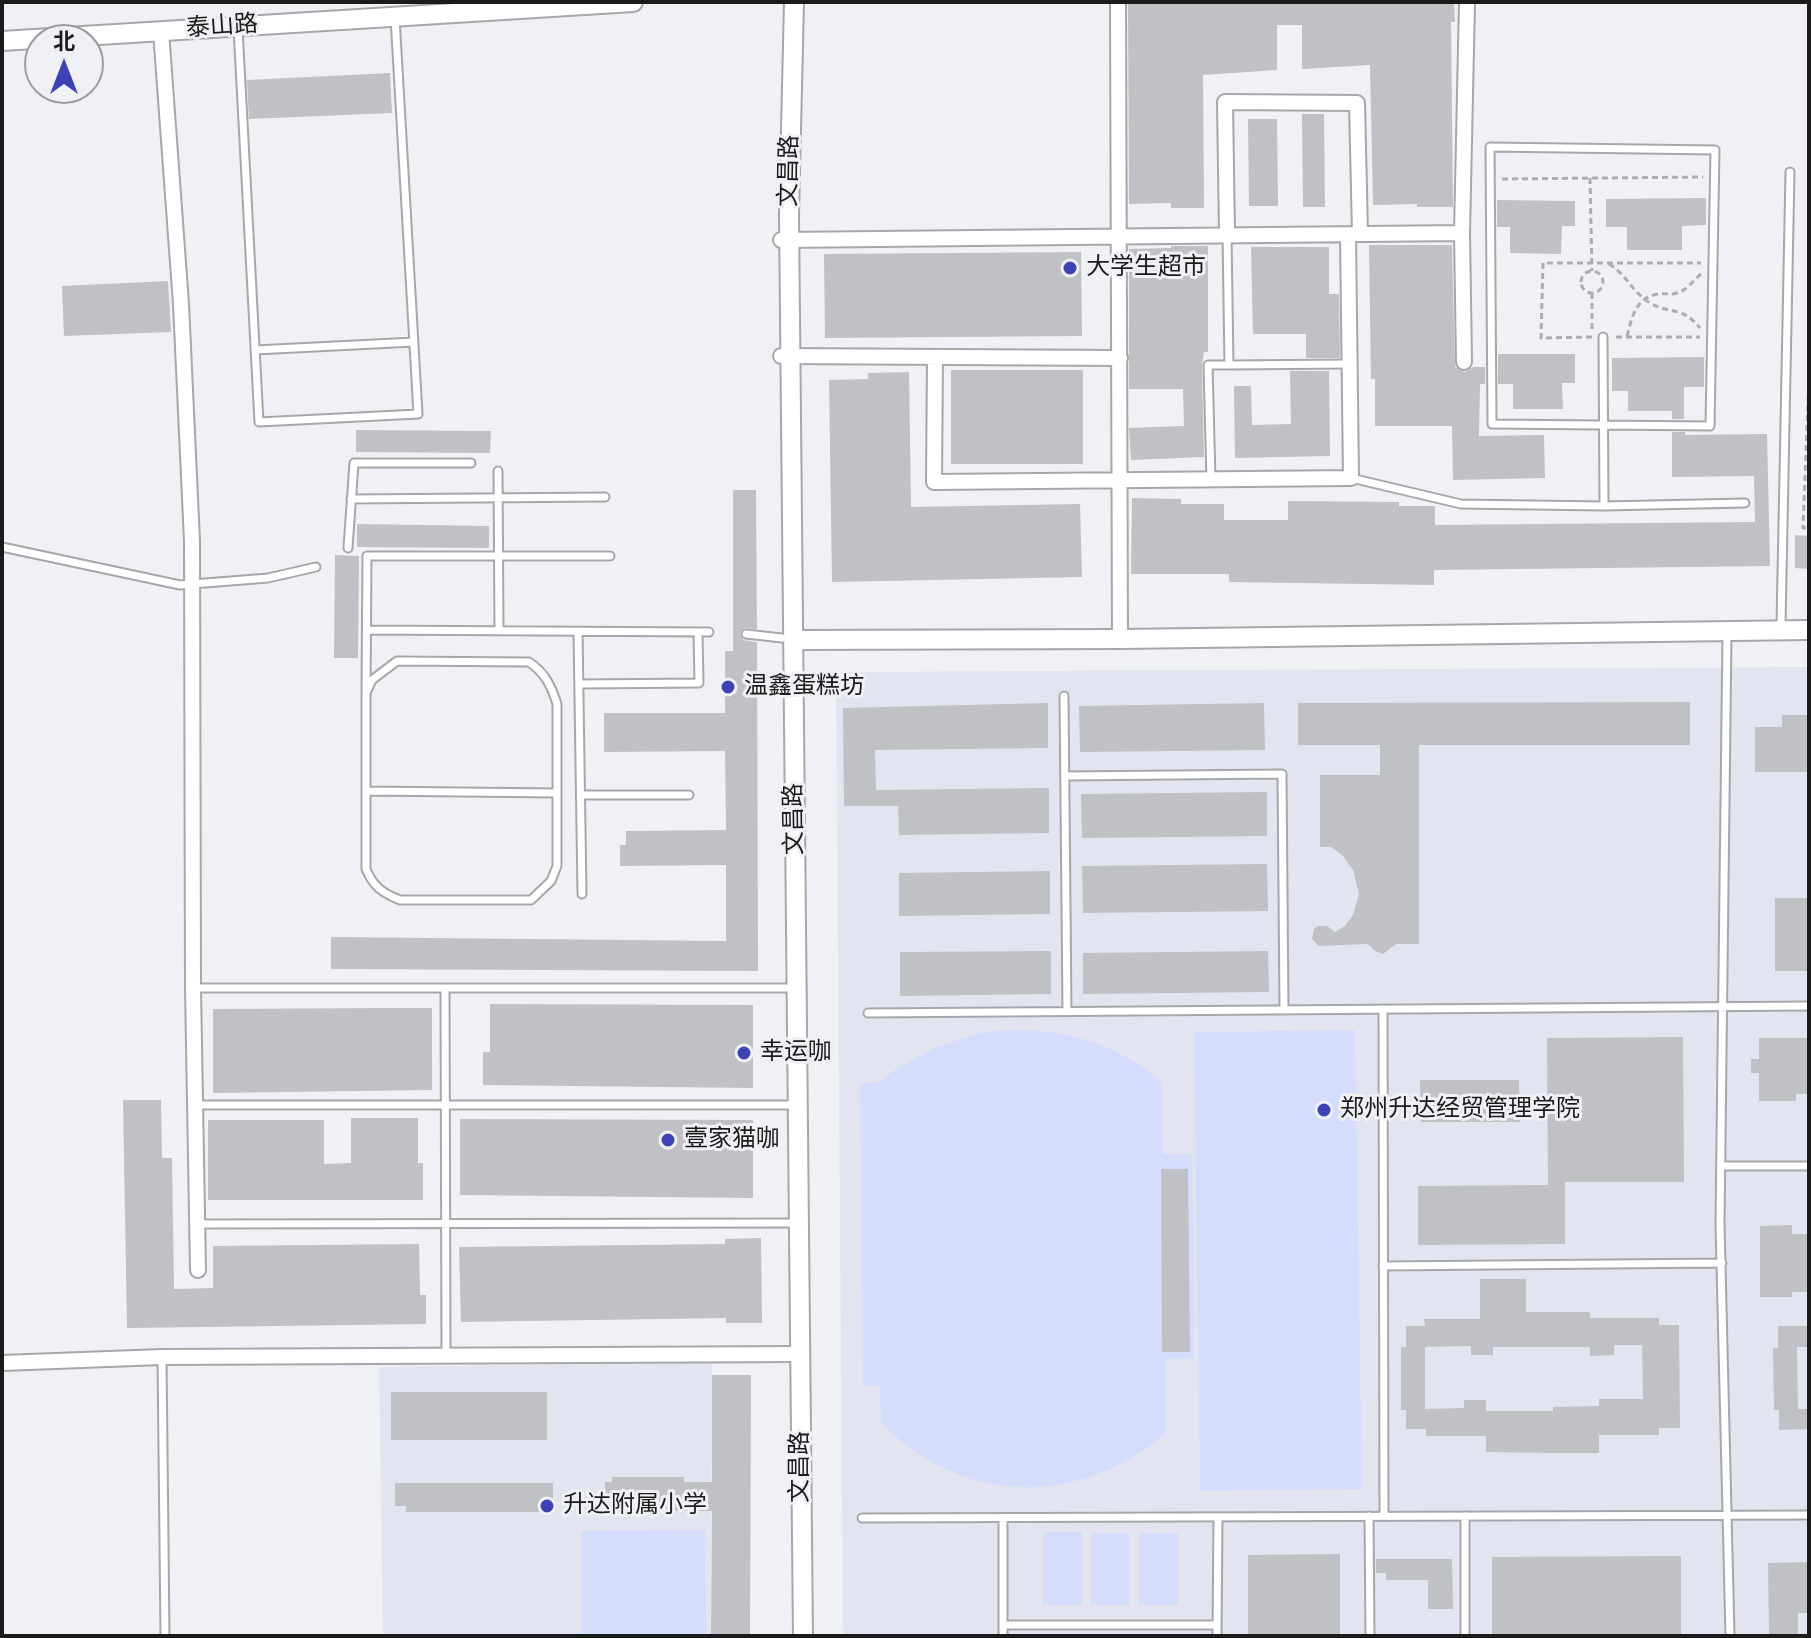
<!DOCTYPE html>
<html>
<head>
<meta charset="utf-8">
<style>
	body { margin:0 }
	#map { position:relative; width:1811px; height:1638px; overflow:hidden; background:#f0f1f4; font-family:"DejaVu Sans","Noto Sans SC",sans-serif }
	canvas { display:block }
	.frame { position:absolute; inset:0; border:4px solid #1b1b1c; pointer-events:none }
	.north { position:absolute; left:24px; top:24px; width:80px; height:80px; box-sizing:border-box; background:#f0f1f4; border:2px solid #9b9b9e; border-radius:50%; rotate:0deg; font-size:22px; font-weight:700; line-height:32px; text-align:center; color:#1b1b1c }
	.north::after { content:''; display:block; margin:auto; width:28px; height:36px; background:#3f42b7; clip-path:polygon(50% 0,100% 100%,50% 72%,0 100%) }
</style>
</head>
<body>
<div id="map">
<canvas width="1811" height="1638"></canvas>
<div class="frame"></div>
<div class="north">北</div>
</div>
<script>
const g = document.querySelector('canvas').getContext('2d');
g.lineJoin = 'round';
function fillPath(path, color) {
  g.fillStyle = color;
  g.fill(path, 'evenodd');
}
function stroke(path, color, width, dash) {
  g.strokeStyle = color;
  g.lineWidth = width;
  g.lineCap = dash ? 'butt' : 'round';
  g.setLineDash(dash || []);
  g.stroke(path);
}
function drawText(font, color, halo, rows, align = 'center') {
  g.font = font + ' "DejaVu Sans","Noto Sans SC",sans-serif';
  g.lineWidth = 6;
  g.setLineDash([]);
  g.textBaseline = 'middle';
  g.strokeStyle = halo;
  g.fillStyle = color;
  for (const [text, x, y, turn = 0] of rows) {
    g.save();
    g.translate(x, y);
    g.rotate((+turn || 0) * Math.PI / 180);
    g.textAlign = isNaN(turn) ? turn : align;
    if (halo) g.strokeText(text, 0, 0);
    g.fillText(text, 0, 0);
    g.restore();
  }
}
fillPath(new Path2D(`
	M1809 667V1636H843L836 672Z
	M712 1362 711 1636H383L379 1367Z`), '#e2e5f0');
fillPath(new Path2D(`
	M1003 1030C1063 1028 1117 1043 1162 1082L1163 1154H1192L1194 1358 1165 1359 1166 1433C1077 1508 964 1506 881 1423L880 1386H863L860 1083H877L896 1069 936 1047 980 1033Z
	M1355 1030 1362 1489 1200 1491 1194 1032Z
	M705 1530 706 1636H582L581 1531Z
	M1043 1532H1082V1605H1043Z
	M1091 1533H1129V1605H1091Z
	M1139 1533H1178V1605H1139Z`), '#d5ddfd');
fillPath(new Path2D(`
	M1128 2H1454L1455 22H1451L1453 207H1417V204L1373 205 1370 65 1302 69V25H1277V70L1203 75 1204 208H1171V203L1129 204Z
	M390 73 392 113 249 119 247 80Z
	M1302 114H1324L1325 207H1303Z
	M1248 119H1277L1278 206H1249Z
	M1706 198V225L1682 226V250H1627V227H1606V199Z
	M1497 200 1575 201V226H1562L1561 254 1510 253V227H1497Z
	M1369 245H1452L1455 367 1465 372 1473 367H1485V384H1480L1479 436 1544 435 1545 478 1453 480 1452 426H1375V379H1371Z
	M1171 246H1208V352H1204L1202 365 1204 457 1131 460 1129 428 1184 426 1183 389H1129V249L1171 248Z
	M1251 247H1329V294H1339L1340 358H1306V334H1253Z
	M1081 252 1082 336 825 338 824 254Z
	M168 281 171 332 64 336 62 286Z
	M1498 354H1575V383H1562L1563 409H1513V384H1498Z
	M1704 357V387H1684V419H1672V411H1628V391H1612V358Z
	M951 370H1083V464H951Z
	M1290 371H1329L1330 456 1235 458 1234 386H1251L1252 425 1291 424Z
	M909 372 911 507 1080 504 1082 577 832 582 829 380 868 379V373Z
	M356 430 491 431 490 453 356 452Z
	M1672 432H1685V435L1767 434 1770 566 1434 570V585L1229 582V574H1131L1132 498 1181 499V504H1224V520H1288V501L1399 502V506H1435V525L1755 522 1754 476 1672 477Z
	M733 490H756L757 629 744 628 740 634 743 640 757 642 758 971 331 969V937L726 941V865L620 866V845H626V831L726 830 725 751 604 752V713H725V651H733Z
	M357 524 489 526V548L357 547Z
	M1795 535 1809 536V569L1795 568Z
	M335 555 359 556 358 658H334Z
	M1690 702V745H1419V944H1396L1383 954 1375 951 1368 944 1319 946 1312 939 1314 929 1318 926H1327L1335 932 1345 926 1353 915 1359 894 1353 870 1343 856 1331 847H1320V775H1380V745H1298V703Z
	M1048 703V748L875 750 876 790 1049 788V833L899 835 898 806H844L843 708Z
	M1264 703 1265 750 1080 752 1079 706Z
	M1782 715H1809V772H1755V727H1782Z
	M1267 792V836L1082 838 1081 794Z
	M1267 864 1268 911 1083 913 1082 866Z
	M1050 871V914L899 916V873Z
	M1775 898H1809L1808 971H1775Z
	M1051 951V994L900 996V952Z
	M1268 951 1269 992 1083 994V953Z
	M490 1004 753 1005V1088L483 1085V1052H490Z
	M390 1008H432V1090L213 1093V1009Z
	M1683 1037 1684 1182H1565V1244L1418 1245V1186L1548 1185 1547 1038Z
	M1759 1038H1809V1094H1796V1101H1759V1073H1751V1059H1759Z
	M1420 1080H1519L1520 1122H1421Z
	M123 1100H161L162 1158H172L174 1289 213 1288V1246L419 1244 420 1295H426V1324L127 1328Z
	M351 1118H418V1163H423V1200H208V1120H324V1164L351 1163Z
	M460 1119 753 1120V1198L460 1195Z
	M1161 1169H1188L1190 1352H1162Z
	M1792 1225V1234H1809V1292H1792V1297H1760V1226Z
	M761 1238 762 1323H726V1318L461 1322 459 1247 725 1244V1239Z
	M1480 1279H1526V1312H1590V1318H1659V1325H1679L1680 1428H1659V1435H1599V1453H1553L1486 1452V1436H1426V1429H1406V1410H1401V1347H1406V1326H1425L1424 1319H1480ZM1614 1345H1642L1643 1399H1599V1406L1553 1407V1411H1486V1400H1464V1408L1425 1409V1347L1471 1346V1355H1493V1347H1590V1356L1614 1355Z
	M1778 1326H1809V1347H1797L1798 1409H1809V1429L1779 1430V1410H1774L1773 1348H1778Z
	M712 1375H751L750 1636H711L712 1511H611V1501H605V1482H612V1477H684V1482H712Z
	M391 1392H547V1440H391Z
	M395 1483H553V1506H546V1512H406V1506H395Z
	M1340 1554V1636H1248V1555Z
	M1681 1556V1636H1492V1557Z
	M1376 1559H1452L1453 1609H1428V1580H1386V1573H1376Z
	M1809 1562V1613H1798V1636H1769L1768 1563Z`), '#c0c1c4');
const service = new Path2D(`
	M238 28 259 422 418 414 395 17
	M1490 147 1715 150 1710 426 1492 424Z
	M1227 235 1229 365 1350 364
	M1603 337 1604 506
	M255 350 414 342
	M498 471 499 631
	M1351 478 1461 504 1604 506 1745 503
	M1211 480 1208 365H1229
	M351 499 605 497
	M2 547 180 585 268 578 316 567
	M348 548 354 463H471
	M1781 625 1790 172
	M367 630 709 632
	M578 632 582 894
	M1727 633 1720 1224 1730 1636
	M746 634 782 638
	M397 661 529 662C545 673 551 685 557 704V866L551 881 531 900H400C382 893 373 886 366 869V693L372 680Z
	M579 684 699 683 698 632
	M366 691 367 556H610
	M1064 696 1067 1012
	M1065 776 1282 774 1284 1010
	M366 791 557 793
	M581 795H689
	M193 988H795
	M445 988 446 1354
	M1383 1009 1384 1516
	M868 1013 1809 1006
	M195 1105H797
	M1721 1166H1809
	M198 1224 799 1223
	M1383 1266 1722 1263
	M162 1357 165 1636
	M1369 1516 1370 1636
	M1465 1516V1636
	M862 1518 1809 1515
	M1003 1518V1636
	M1003 1625H1217
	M1217 1636 1218 1517`);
const minor = new Path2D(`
	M1118 2 1120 639
	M161 31 181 304 192 541 193 988 198 1270
	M1227 235 1225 102 1357 103 1360 234
	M781 240 1462 233
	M781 356 1120 358
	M935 357 934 482 1351 478 1348 234
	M1464 362 1462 233 1467 2
	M2 1363 162 1357 801 1354`);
const tertiary = new Path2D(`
	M794 2 789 215 803 1636
	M2 41 633 2
	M793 640 1120 639 1809 630`);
stroke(service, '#a6a7ab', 11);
stroke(minor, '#a6a7ab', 18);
stroke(tertiary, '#a6a7ab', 22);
stroke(new Path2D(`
	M1590 178 1592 271
	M1502 179 1703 177
	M1609 264C1627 275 1632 292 1650 303 1671 315 1681 305 1700 328
	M1581 282a11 11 0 1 1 22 0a11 11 0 1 1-22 0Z
	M1592 293V333
	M1627 336C1632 317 1636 297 1658 294 1665 293 1671 295 1677 293 1687 290 1694 280 1702 273
	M1592 337 1541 338 1543 263H1701
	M1616 337H1700
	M1809 375 1803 528H1809`), '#acadaf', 3, [6, 4]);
stroke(service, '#fff', 7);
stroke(minor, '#fff', 14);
stroke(tertiary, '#fff', 18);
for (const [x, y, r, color] of [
	[1070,268,8,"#3f42b7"],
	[728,687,8,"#3f42b7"],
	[744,1053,8,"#3f42b7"],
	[1324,1110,8,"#3f42b7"],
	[668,1140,8,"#3f42b7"],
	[547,1506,8,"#3f42b7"]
]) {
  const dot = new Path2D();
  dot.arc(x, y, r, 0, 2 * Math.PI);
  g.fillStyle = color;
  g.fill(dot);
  stroke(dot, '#f0f1f4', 3);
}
drawText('24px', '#1b1b1c', '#f0f1f4', [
	["泰山路",222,27,-4],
	["文昌路",790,171,-89],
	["文昌路",795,819,-91],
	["文昌路",801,1467,-90]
]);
drawText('24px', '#1b1b1c', '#f0f1f4', [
	["大学生超市",1086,268],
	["温鑫蛋糕坊",744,687],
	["幸运咖",760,1053],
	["郑州升达经贸管理学院",1340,1110],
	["壹家猫咖",684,1140],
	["升达附属小学",563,1506]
], 'left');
</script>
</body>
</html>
